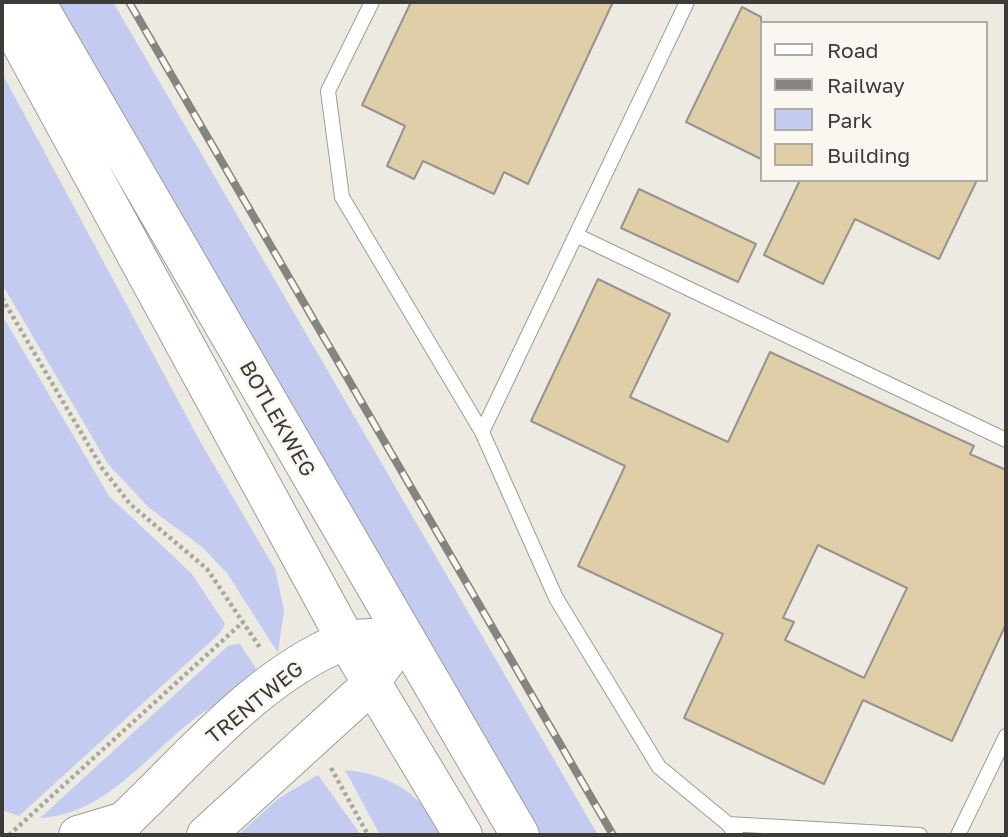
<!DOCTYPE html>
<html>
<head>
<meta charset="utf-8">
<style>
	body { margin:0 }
	#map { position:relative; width:1008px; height:837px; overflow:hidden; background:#edeae2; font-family:"Golos Text",sans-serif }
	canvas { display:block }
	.frame { position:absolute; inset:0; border:4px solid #3c3b38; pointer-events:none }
	.legend { position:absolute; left:760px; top:21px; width:228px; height:161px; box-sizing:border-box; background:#faf7f0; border:2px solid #aeaca6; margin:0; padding:9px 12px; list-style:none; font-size:21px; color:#3c3b38 }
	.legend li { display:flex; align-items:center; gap:14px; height:35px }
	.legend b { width:35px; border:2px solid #aeaca6 }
</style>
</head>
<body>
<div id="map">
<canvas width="1008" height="837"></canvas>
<div class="frame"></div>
<ul class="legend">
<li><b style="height:9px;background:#fff"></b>Road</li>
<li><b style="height:9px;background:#86847f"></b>Railway</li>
<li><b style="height:19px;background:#c3ccf0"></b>Park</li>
<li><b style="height:19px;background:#e0cea8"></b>Building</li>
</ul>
</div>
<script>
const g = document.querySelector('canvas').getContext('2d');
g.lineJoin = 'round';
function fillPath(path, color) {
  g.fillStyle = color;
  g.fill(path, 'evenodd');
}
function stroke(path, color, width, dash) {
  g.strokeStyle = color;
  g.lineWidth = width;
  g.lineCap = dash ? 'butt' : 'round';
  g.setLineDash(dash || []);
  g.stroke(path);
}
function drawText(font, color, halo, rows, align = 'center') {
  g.font = font + ' "Golos Text",sans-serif';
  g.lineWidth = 5;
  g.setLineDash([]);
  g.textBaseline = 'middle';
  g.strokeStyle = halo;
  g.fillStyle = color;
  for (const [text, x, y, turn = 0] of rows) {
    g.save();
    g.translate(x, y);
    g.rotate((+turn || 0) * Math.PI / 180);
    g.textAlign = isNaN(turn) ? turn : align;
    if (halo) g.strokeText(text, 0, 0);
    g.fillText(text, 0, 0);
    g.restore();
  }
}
fillPath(new Path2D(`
	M50 2H113L598 835H531Z
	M2 73 201 443 275 569 284 610 278 653 227 573 202 547 148 507 108 464 2 284Z
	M2 315 109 496 192 574 225 624 220 633 19 816 2 810Z
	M240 644 262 678C240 699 215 702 194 719 145 757 106 814 40 818L229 645Z
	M345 770C391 774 422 795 445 835H380Z
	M318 775 361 835H238L279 798Z`), '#c3ccf0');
const building = new Path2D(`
	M411 2H613L528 184 504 172 494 194 423 161 414 179 387 166 405 126 362 105Z
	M742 7 761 17V159L686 122Z
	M800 180H977L939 259 855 219 823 284 764 255Z
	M639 189 756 244 738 282 621 228Z
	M598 279 670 314 630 397 728 442 770 352 974 446 970 454 1006 470V624L952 741 863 700 824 784 684 718 723 634 578 566 625 466 531 421ZM818 545 907 588 864 678 785 640 794 622 783 618Z`);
fillPath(building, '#e0cea8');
stroke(building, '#97948d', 2);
const lane = new Path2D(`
	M372 2 328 91 342 197 482 432 556 598 659 767 728 824 736 835
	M578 236 1006 440
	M482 432 687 2
	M728 824 920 835
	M958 835 1006 736`);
const secondary = new Path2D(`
	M36 2 520 835
	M2 9 346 640 463 835
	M109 835C180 771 253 677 344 641 352 638 362 639 371 638
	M206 835 364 691 386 661`);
const highway = new Path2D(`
	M78 835 125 821`);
stroke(lane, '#9f9c95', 16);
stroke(secondary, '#9f9c95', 40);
stroke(highway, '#9f9c95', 40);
stroke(new Path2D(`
	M2 298 102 468 130 504 207 569 261 649
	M331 768 368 835
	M9 835 243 622`), '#a9a7a1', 4.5, [3.5, 3.5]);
stroke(lane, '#fff', 14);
stroke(secondary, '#fff', 38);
stroke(highway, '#fff', 38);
const rail = new Path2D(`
	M129 2 613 835`);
stroke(rail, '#86847f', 8);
stroke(rail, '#faf7f0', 5, [16]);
drawText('21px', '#3c3b38', '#faf7f0', [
	["BOTLEKWEG",277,419,60],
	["TRENTWEG",255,703,-39]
]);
</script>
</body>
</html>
